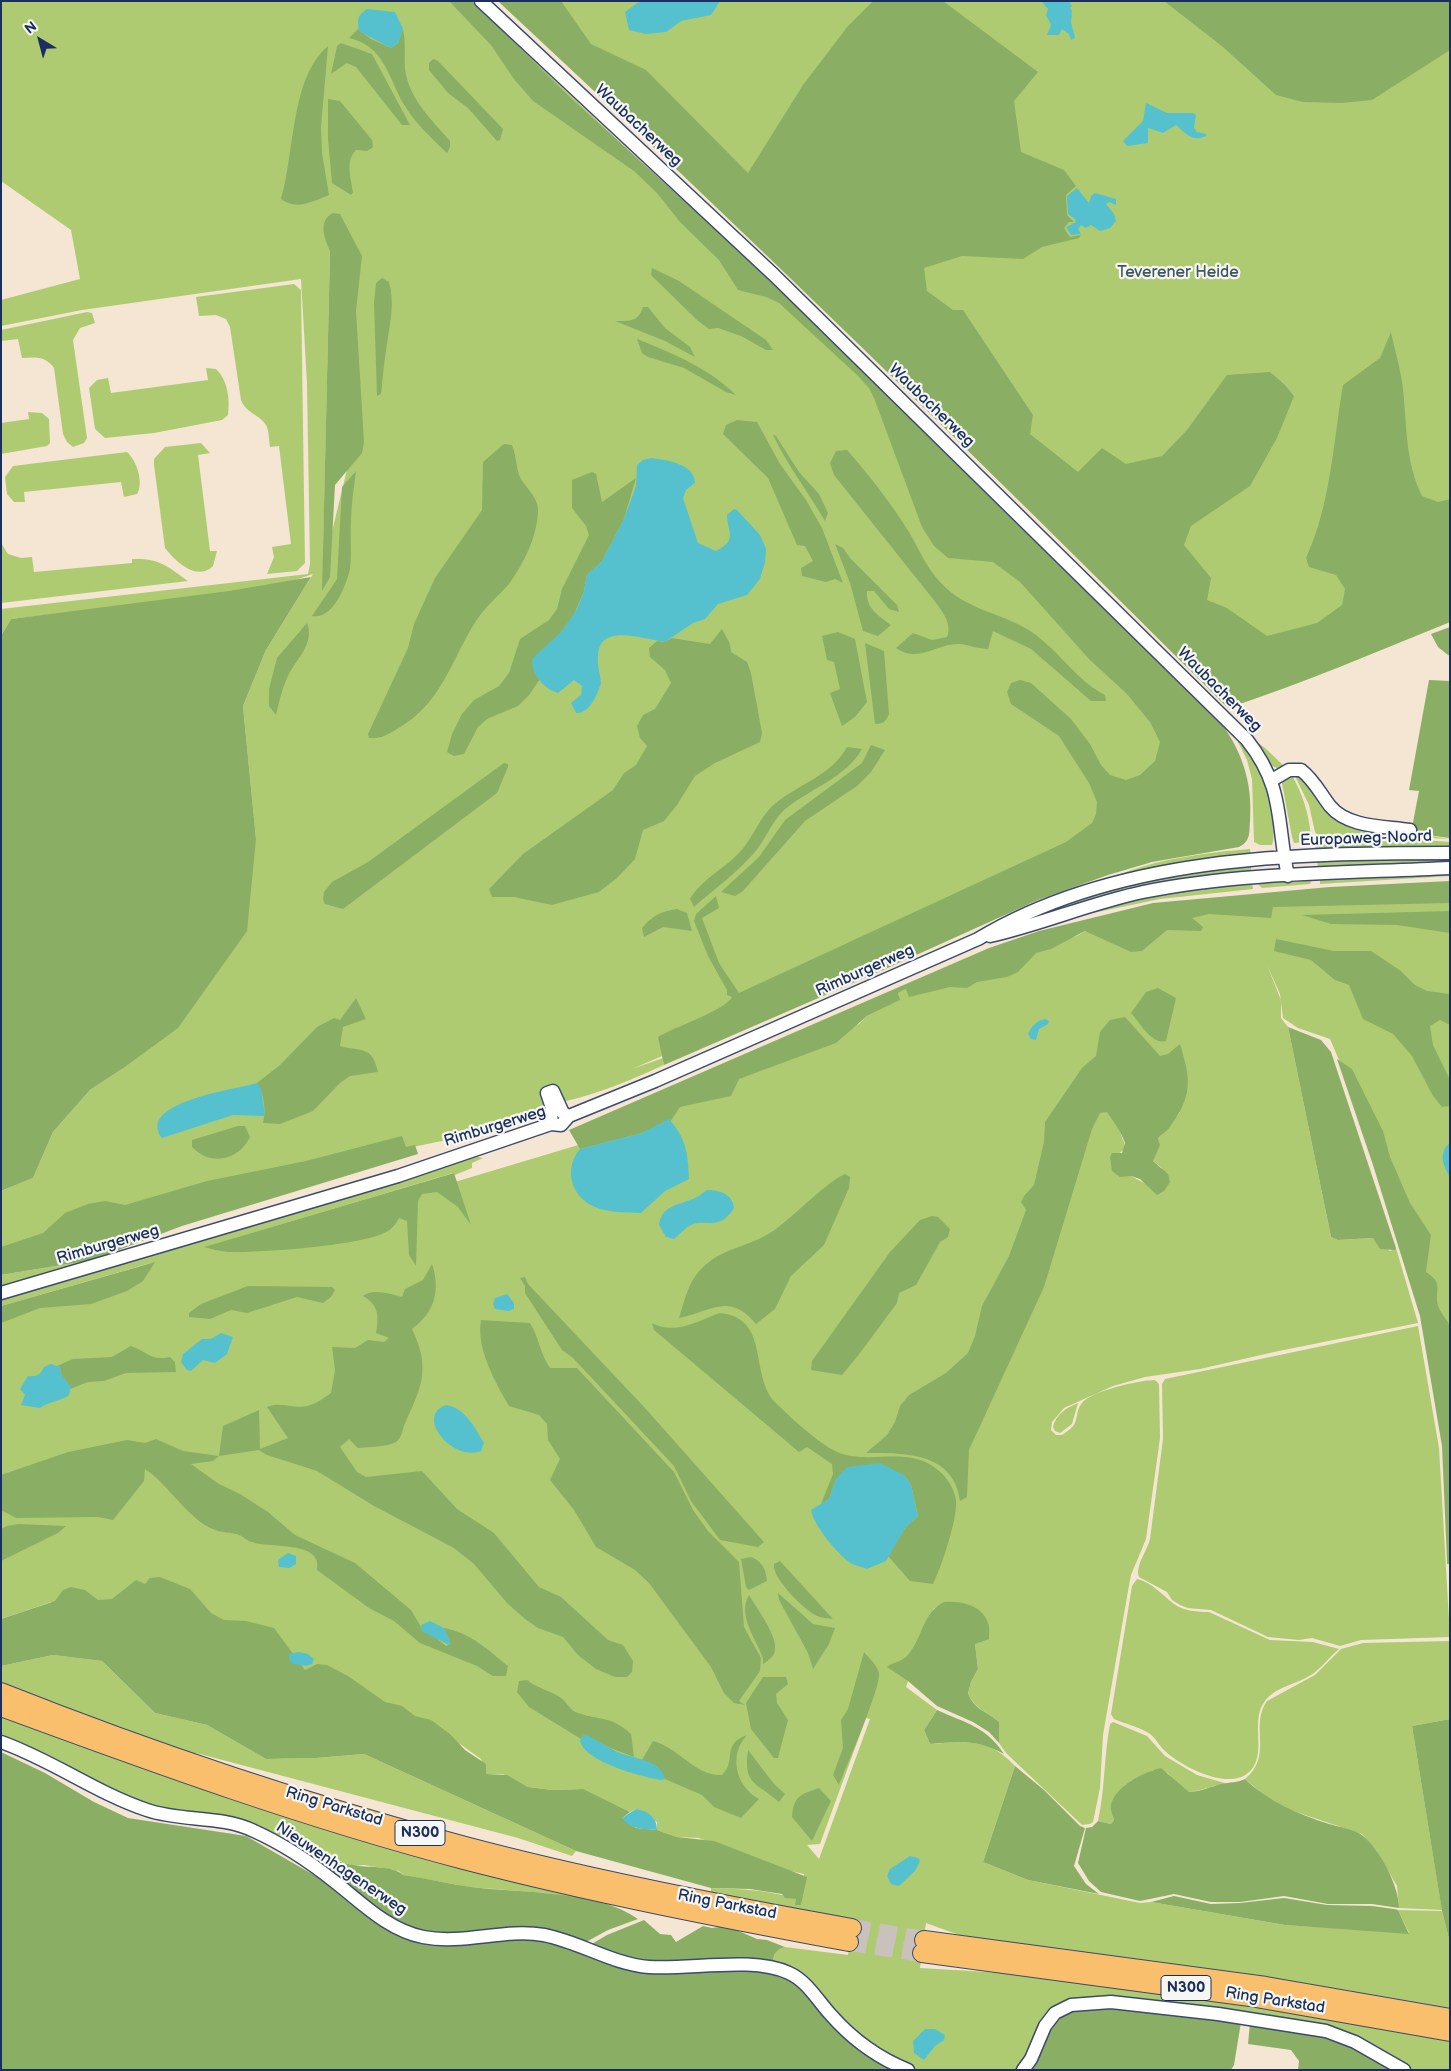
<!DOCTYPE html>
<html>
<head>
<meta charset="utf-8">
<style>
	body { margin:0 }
	#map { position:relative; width:1451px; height:2071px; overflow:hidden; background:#f4e6d2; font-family:"Balsamiq Sans",sans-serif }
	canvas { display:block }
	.frame { position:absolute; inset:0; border:2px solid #1b2f5e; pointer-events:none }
	.north { position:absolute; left:15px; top:15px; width:50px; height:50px; -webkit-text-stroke:4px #f6f6f2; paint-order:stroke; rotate:323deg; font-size:14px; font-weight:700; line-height:20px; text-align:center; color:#1b2f5e }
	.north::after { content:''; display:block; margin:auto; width:18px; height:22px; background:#1b2f5e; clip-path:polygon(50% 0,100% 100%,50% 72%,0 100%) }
</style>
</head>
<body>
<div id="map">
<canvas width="1451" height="2071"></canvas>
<div class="frame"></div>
<div class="north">N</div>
</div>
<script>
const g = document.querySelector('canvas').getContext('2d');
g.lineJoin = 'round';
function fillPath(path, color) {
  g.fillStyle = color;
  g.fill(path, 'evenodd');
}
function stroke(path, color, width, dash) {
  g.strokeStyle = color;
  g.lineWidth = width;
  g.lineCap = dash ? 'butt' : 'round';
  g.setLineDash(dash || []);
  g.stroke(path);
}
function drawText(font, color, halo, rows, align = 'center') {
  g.font = font + ' "Balsamiq Sans",sans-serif';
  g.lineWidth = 4.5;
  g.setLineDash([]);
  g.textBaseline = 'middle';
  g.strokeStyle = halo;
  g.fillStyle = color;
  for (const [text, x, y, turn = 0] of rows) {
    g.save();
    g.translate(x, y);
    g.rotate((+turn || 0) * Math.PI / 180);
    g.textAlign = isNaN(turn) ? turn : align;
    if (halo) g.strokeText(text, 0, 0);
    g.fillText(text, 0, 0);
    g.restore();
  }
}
fillPath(new Path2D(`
	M1 1H471L718 235 1219 733 984 911 781 1005 632 1069 663 1058 664 1065C631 1080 598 1094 562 1102L561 1099 499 1129 394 1151 1 1260V1191L33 1178 53 1132 90 1090 122 1069 256 839 243 706 266 650 313 574 269 589 11 619 1 636V609L308 574 310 564 307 383 301 279 82 310 1 326V300L80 279 71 230 1 181ZM330 250 354 441 328 548 323 557Z
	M498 1H1450V622C1376 652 1303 683 1228 708 988 468 746 232 498 1Z
	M294 284 301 290 305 563 297 571 267 574 274 557 272 547 291 544 279 446 270 447C269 441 269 433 267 427 261 414 247 415 241 400L230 327 226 319 216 315 199 316 196 297Z
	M87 312 92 313 95 323 80 328 73 340 87 438 84 443 73 447 67 442 63 434 54 368C46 356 35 357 22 358L18 339 1 341V330Z
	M206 368 216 369C228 380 230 400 228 415L222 420 154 433 105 438 95 429 89 388 97 380 108 378 111 393 208 380Z
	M28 412 42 413 49 419 50 443 47 446 1 454V423L29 419Z
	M201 443 210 453 198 455 210 551H217L213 566C197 582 175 561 165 548L154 465V459L165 447Z
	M127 452C137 461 144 483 137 494L124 497 121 482 24 492 25 502H14L7 494 5 477 13 466Z
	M1 543 8 554 21 558 32 557 34 572 132 563V559C160 558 167 566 188 581L1 603Z
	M1254 740 1265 748 1286 768 1282 770 1272 766Z
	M1241 741C1247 751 1256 761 1261 771 1268 786 1278 831 1272 845H1260L1254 842 1252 779 1247 760 1238 742Z
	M1291 774C1303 794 1309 814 1311 837L1306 842 1294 843 1292 837 1282 783 1284 778Z
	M1294 774H1298L1329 809 1411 833 1450 839 1412 837 1323 841 1315 832 1309 805Z
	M1423 840 1450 842V848L1316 852 1315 844Z
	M1250 849 1251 856 1105 882C1139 861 1209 852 1250 849Z
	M1450 855V863L1318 871 1317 858Z
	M1251 863V872L1177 880 1133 887 1028 920 1019 921 1118 886Z
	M1450 871V876L1320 884V878Z
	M1313 878 1310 884 1262 888 1257 883Z
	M1252 883 1253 889 1160 899 1083 915 1088 909 1184 890Z
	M1450 885V1440L1429 1317 1339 1060 1330 1039 1298 1028 1283 1018 1280 994 1267 965 1281 1000V1018L1288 1027 1331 1237 1338 1240 1373 1238 1390 1251 1396 1248 1418 1323 1274 1352 1200 1369 1145 1377 1113 1386 1064 1408 1052 1422 1051 1430 1056 1435H1062C1066 1432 1071 1429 1074 1425 1078 1418 1076 1410 1082 1403 1091 1391 1140 1380 1155 1380L1159 1384 1160 1438 1146 1539 1131 1575 1128 1591 1103 1735 1100 1788 1093 1822 1090 1824 1082 1825 1006 1753 999 1743V1722C986 1710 976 1711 968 1693L971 1682 978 1669 975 1644 934 1608 906 1687 937 1710 924 1730 930 1744C965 1741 990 1738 1015 1766L983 1862 1028 1880 1140 1903 1151 1902 1285 1925 1409 1933 1398 1910 1442 1911 1450 1943V2012L981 1943 926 1923 920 1968 1039 1975 1243 2003 1450 2037V2070H1413L1365 2042 1129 1998 1027 2056 1017 2070H917L911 2068 879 2052 774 1964C773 1958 774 1954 778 1949L785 1947 848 1955 853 1920 711 1897V1888C741 1889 769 1890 797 1899L796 1905H801L804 1874 786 1870 699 1838 677 1837 657 1830V1822L636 1809 630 1812 582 1789 553 1790 528 1787 503 1774H486L481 1759 460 1744 51 1602 1 1619V1314L154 1262 1 1306V1297L473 1156 483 1158 472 1163V1168L455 1175 453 1173 205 1247 251 1243 595 1140 859 1024 867 1016 899 1000 898 993 906 989 931 990 1009 954 1077 936 1085 931 1132 921ZM1180 1112 1158 1139 1153 1161 1162 1168 1148 1185 1131 1176 1112 1153 1118 1154 1125 1149C1125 1140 1120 1137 1120 1128ZM866 1718 870 1719 819 1859 807 1845 820 1844Z
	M92 1260 1 1288V1275Z
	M1418 1326 1439 1448 1450 1637 1361 1640 1340 1646 1312 1638 1299 1640 1268 1637 1211 1610 1188 1608 1180 1605 1172 1600 1167 1592 1139 1577C1135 1566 1147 1551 1150 1539L1163 1439 1162 1384 1165 1379Z
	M1078 1403 1072 1424 1060 1433 1055 1431 1053 1427C1056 1414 1066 1408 1078 1403Z
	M1137 1579C1153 1583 1162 1595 1174 1604 1183 1611 1198 1612 1209 1612L1270 1640 1313 1642 1339 1649C1329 1657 1322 1668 1311 1675 1297 1684 1275 1687 1265 1701 1251 1719 1264 1745 1255 1764 1239 1797 1183 1768 1165 1751 1159 1746 1156 1738 1150 1734 1140 1727 1125 1724 1114 1719L1111 1714 1132 1586Z
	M1450 1641V1719L1412 1726 1442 1910 1399 1908 1397 1886 1376 1850 1362 1834 1287 1809 1265 1796 1245 1779C1274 1755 1249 1726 1267 1701L1315 1675 1341 1649 1363 1643Z
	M53 1655 102 1661 155 1713 207 1725 266 1759 316 1758 364 1754 576 1851 572 1856 518 1838 196 1753 193 1757 1 1687V1666Z
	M1 1712 559 1889 614 1905 545 1893 469 1887 403 1875 399 1871 389 1869 364 1865 354 1866 331 1858 277 1834 245 1825 162 1812 1 1740Z
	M1113 1722 1147 1736 1165 1756 1197 1775 1228 1784C1214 1784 1203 1791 1189 1792L1174 1781 1168 1773 1153 1770 1125 1785 1112 1811 1114 1820 1111 1824 1098 1821C1105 1789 1104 1756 1110 1724Z`), '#aecb72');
fillPath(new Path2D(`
	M449 1H472L572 99 757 267 1216 716C1241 748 1253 781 1250 821 1249 833 1251 841 1239 847L1152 862 1108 875 1038 900 883 970 664 1065 658 1037C674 1027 726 1010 732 997L727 995V990L708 956 694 921 696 914 716 896 719 908 702 918 719 963 739 993 1066 842 1092 823 1096 814 1097 802 1089 783 1059 736 1011 704 1007 692 1011 683 1020 680 1031 683 1071 719 1090 744 1101 765 1110 775 1126 780 1140 775 1155 761 1160 742 1150 722 1127 694 1089 659 1020 582 993 562 948 558 934 546 922 527 874 398 869 388 857 375 779 303 766 297 738 290 719 260 680 222 657 193 634 171 533 101 514 79 491 45Z
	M498 1H561L591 44 646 70 748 173 803 85 848 26 873 1H943L1038 72 1014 101 1021 152 1064 170 1076 186 1066 195 1067 215 1074 222H1069L1064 228 1070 237 1081 235 1079 238 1042 247 1023 259 962 256 924 268 927 291 953 310H963L1033 415 1030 434 1078 472 1102 448 1126 464 1162 456 1187 430 1227 375 1270 372 1285 385 1294 396 1277 438 1250 486 1191 526 1184 545 1211 578 1207 600 1227 608 1267 636 1317 623 1342 605 1345 589 1336 575 1309 567 1306 558C1331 504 1333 443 1343 385L1380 358 1391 332C1395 351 1401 370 1403 389 1407 426 1405 461 1422 496L1438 502 1450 499V622C1376 652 1303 683 1228 708 988 468 746 232 498 1Z
	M1164 1H1450V50L1372 100 1342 103 1303 102 1276 95 1223 47Z
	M358 29 371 39 391 48 398 43 403 29C406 42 404 56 405 69 409 99 431 119 450 141V147L447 153C431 138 415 123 403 103 388 76 384 46 349 38Z
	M341 43 372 54 410 125H402L356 67 347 63 331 74 337 46Z
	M328 46 321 127 322 153 329 195C314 201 296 211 281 199 295 154 290 78 328 46Z
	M433 59 438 61 503 129 500 140 497 141 468 108 448 93 429 70V63Z
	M328 99 340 101 372 140 373 147 367 151 356 150C345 161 351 178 353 192L351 195 332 183 328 139Z
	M333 213 340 214 362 256 356 311 364 442 362 453 335 485 330 577 322 591 330 251C325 239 317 221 333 213Z
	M652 268 679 281 766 340 773 350H766L741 336 718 328 709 329 697 320 651 275Z
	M382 278 389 282C395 304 390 322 387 344 384 360 383 377 381 394L377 396 374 303 376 283Z
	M643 307H648L665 328 690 347 695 357 665 341 615 321C630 321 638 322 643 307Z
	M637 339C674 354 707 367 736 395L726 392 684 368 648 357 642 353Z
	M737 420 757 422 780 464 806 500 822 528 843 583 835 579 826 582 802 576 801 568 813 561 805 546 797 545 768 478 723 434 726 425Z
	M773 435 776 436 799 472 819 494 828 513 825 521C808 492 788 466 773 435Z
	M504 444 512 445C516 455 516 465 519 475 524 487 539 497 538 511 537 537 524 563 509 584 498 596 485 607 476 621 451 660 442 704 397 729 387 735 381 739 369 738L368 734 408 648 414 624 435 578 482 510 483 462Z
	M847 450C870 476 891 503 909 532 919 549 927 569 941 583 965 609 998 612 1027 629 1057 647 1074 679 1105 695L1106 701H1091L1031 649 993 631 988 649C978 649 969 645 960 644 936 643 919 664 896 648L913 633 932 640 947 637C953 623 941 610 933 599L834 475 830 463 836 451Z
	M356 471C354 488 351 505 351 522 350 537 352 554 350 569 346 586 333 620 312 616L337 579 342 487Z
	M592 472 596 474 602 502 636 478 624 519 602 561 587 575 584 591 573 617 562 631 532 663 540 679 529 695 518 706 487 719 478 727 464 754 454 756 447 752 452 734 462 714 474 700 499 686 509 673 520 639 549 620 557 609 562 589 589 535 586 526 572 508V480Z
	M835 544 843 548 850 558 897 605 899 612 889 609 874 591H867C866 609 878 615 891 625L878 636 863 631 850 583Z
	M311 577 266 650 243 706 256 839 247 931 178 1028 122 1069 90 1090 53 1132 33 1178 1 1191V636L11 619 229 591Z
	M307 623C315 644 296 659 288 676 282 688 279 703 276 715L269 706V689L277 658Z
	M1450 627V655H1448L1438 647 1431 634Z
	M722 629 730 644 731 652 747 662 751 673 762 733 760 742 715 763 695 776 677 805 664 821 643 830 635 859 617 878 599 892 552 905 514 897H492L489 889 523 854 613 790 624 773 636 765 647 746 640 738 637 726 643 715 655 709 671 683 665 670 650 657 649 648 657 641 665 642 672 638 710 644Z
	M838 632 855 639 867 702 855 717 842 726 830 693 840 689 834 662 827 660 822 636Z
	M865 643 884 651 889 714C886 721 884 724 875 724Z
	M1429 680 1450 681V838L1411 833 1419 791 1409 790Z
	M871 745 885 750 871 772 857 786 805 821 743 891 735 896 721 892 759 857 785 820 862 763Z
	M847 747 862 749C846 778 809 789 784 810 772 821 765 841 754 853 736 874 714 889 694 907L690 899C701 880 722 870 737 855 753 840 759 816 776 803 799 784 832 775 847 747Z
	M504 763 508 764V767L497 793 343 909 325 904 323 900 324 892 332 882 368 862Z
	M1450 881V903L1273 907 1271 918 1209 914 1192 918 1203 927 1201 931 1167 930 1142 951 1131 952 1085 931 1051 949 1036 953 1018 972 1007 977 977 982 967 988 950 987 909 997 906 989 898 993 900 1000 867 1016 836 1043 739 1079 731 1096 680 1107 670 1122 669 1120 642 1133 580 1149 569 1130 989 948 1039 931 1153 903 1330 887Z
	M677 909 687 913 692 931 663 927 644 937 642 928C652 916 661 911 677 909Z
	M1450 911V933L1397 925 1331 924 1302 915Z
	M1276 939 1334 951H1371L1401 971 1415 985 1427 991 1450 994V1025L1440 1020 1430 1026 1433 1045 1450 1080V1106L1442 1107 1433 1096 1412 1056 1393 1034 1363 1019 1349 985 1335 980 1311 960 1274 951Z
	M1158 988 1176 998 1166 1041C1152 1045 1140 1023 1131 1013L1146 992Z
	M356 998 366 1019 343 1027 340 1046C362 1052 372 1045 378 1072L350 1076 340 1083 313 1111 280 1124 263 1123C266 1111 264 1093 257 1083L280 1065 317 1027 334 1018 340 1020Z
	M1125 1017 1160 1056 1168 1054 1180 1044C1191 1080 1193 1096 1169 1128 1166 1132 1161 1134 1158 1139L1160 1145 1153 1161 1168 1174 1170 1182 1164 1191 1157 1195 1140 1179 1131 1176 1120 1177 1112 1171 1110 1157 1112 1153H1122L1125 1143C1121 1131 1114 1123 1107 1112L1100 1113 1092 1129 1044 1287 969 1450 967 1497 960 1501C954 1452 904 1453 866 1453L887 1435 895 1422 900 1406 909 1395 946 1373 968 1353 975 1336 982 1306 1009 1256 1026 1210 1021 1202 1024 1196 1034 1185 1044 1142 1045 1122 1082 1068 1096 1056 1100 1032 1110 1020Z
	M1288 1027 1321 1040 1331 1052 1396 1248 1395 1250 1380 1249 1373 1238 1338 1240 1331 1237Z
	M1337 1059 1352 1069 1383 1131 1390 1157 1410 1203 1431 1235 1426 1272C1447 1285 1431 1293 1440 1310 1443 1316 1448 1320 1450 1327V1564H1447V1560L1442 1446 1420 1316 1373 1165Z
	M238 1126H245L250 1137C239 1160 211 1167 192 1147V1140Z
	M402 1136 406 1147 415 1145 418 1154 182 1226 92 1260 1 1275V1247L43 1233 65 1213 88 1204 105 1201 125 1205 207 1181 306 1161Z
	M454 1173 471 1225 458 1207 437 1192 422 1194 418 1201 416 1266 409 1255 407 1221 399 1218C396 1224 392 1229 386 1232 361 1246 257 1253 227 1252 219 1251 211 1249 204 1247Z
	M845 1174 850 1177 849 1188 824 1245 791 1276 775 1309 756 1324C729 1291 710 1312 679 1318 684 1302 688 1283 700 1270 722 1247 748 1248 773 1231 791 1219 829 1180 845 1174Z
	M932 1216 938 1217 950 1229 948 1237 940 1242 916 1285 899 1293 897 1303 860 1353 842 1375 811 1370 812 1361 890 1252 920 1220Z
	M155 1262 143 1281 127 1291 91 1304 40 1308 1 1323V1306Z
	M432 1264C441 1291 434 1313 412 1329 430 1367 423 1384 406 1421 402 1428 403 1437 396 1442 387 1447 369 1447 358 1448L349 1439 340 1447 357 1472 366 1477 422 1471 457 1509 494 1533 539 1587 561 1597 608 1640 623 1645 633 1661 632 1672 627 1677H615L596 1669 578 1655 563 1637 538 1628 525 1619 508 1604 474 1564 454 1548 374 1506 317 1471 267 1455 259 1450 219 1456 213 1461 191 1464 219 1484 240 1494 268 1512 295 1535 355 1563 411 1610 424 1632 435 1637 446 1646 450 1644 444 1628C471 1633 488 1650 508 1666L506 1676H493L477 1666 420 1643 394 1621 369 1608 317 1570C323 1540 270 1549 252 1542 247 1541 244 1537 239 1535 231 1532 221 1533 213 1529 189 1520 168 1484 145 1469L144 1481 113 1520 98 1517 16 1518 1 1510V1475L68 1452 127 1440 145 1443 156 1439 183 1451 219 1456 223 1426 259 1410 260 1449 288 1438 267 1407C281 1401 293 1409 307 1406 316 1404 324 1398 331 1393L335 1370 332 1347 355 1348 368 1340 384 1342 389 1338 376 1333C379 1317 379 1305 363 1296 372 1288 391 1294 402 1297L405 1289 423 1280Z
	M525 1277 528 1284 645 1408 764 1542 758 1547 720 1540 691 1501 674 1466 573 1358 562 1350 525 1293V1286L520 1278Z
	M248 1286 332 1287 335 1290 331 1297 323 1303 297 1297 247 1313 231 1310 210 1319 189 1317V1313L201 1304Z
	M719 1313C771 1317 749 1375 775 1402 790 1417 818 1443 837 1452 858 1461 883 1455 905 1457 929 1458 952 1476 956 1500 958 1518 941 1568 933 1584L910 1581 888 1556 905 1528 918 1516 911 1485 904 1475 836 1479 829 1499 821 1504 833 1474 832 1464 807 1447 799 1452 654 1330 652 1323C674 1335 697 1322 719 1313Z
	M481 1320 530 1323C539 1337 540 1354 550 1368H577L674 1472 693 1510 708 1531 739 1562 744 1627 761 1658 760 1671 739 1701 745 1705 734 1703 724 1693 711 1667 649 1583 635 1570 596 1547 574 1510 550 1480 560 1459 548 1440 547 1424 539 1415 509 1406C495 1382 476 1348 481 1320Z
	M131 1346C148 1352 150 1361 170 1357L175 1362 176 1372 126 1373 104 1381 88 1382 70 1389 61 1374 60 1367 57 1366 73 1359 112 1357Z
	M18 1524 66 1526 58 1533 1 1561V1529L7 1526Z
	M751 1557C762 1561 766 1569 767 1581L749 1590 746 1587 741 1559Z
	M780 1561 833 1619C828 1618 822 1618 817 1616 805 1611 771 1577 774 1564Z
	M160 1577 190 1589 211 1613 224 1620 246 1621 274 1628 305 1670 317 1664 327 1665 348 1676 385 1702 402 1706 415 1716 431 1720 450 1734 465 1750 486 1764V1774L507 1775 528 1787 553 1790 583 1789 630 1812 622 1818 636 1828 657 1830 677 1837 714 1841 807 1877 801 1905H795L796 1899 785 1898 782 1894 750 1889 711 1888 576 1851 364 1754 316 1758 266 1759 207 1725 155 1713 102 1661 53 1655 1 1666V1619L55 1601 63 1590 71 1587 85 1590 98 1600 112 1599 136 1580 145 1584 150 1578Z
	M778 1593 813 1624 835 1628 829 1644 813 1669 808 1653 779 1600Z
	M749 1595C756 1607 777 1635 775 1649 775 1656 769 1660 763 1664V1658C756 1639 737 1615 749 1595Z
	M944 1602C961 1601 982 1605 988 1623 990 1627 989 1634 989 1639L975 1644 978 1669 971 1682 968 1693C975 1711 986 1710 999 1722V1743L989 1732 973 1722 937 1706 908 1681 887 1667C893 1662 901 1662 907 1656 923 1638 922 1613 944 1602Z
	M864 1652C869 1658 877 1665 879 1673 881 1687 846 1768 839 1785L833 1775 843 1748 841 1720 848 1709Z
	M763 1677H786L788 1684 776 1694 777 1703 788 1720 778 1758H774L751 1729 746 1703Z
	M527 1680C538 1689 550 1690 561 1698 567 1702 570 1711 578 1713 601 1721 610 1715 631 1734L634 1757 582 1737 581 1739 529 1707 517 1692 519 1681Z
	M937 1710C965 1723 986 1726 1004 1754 976 1739 960 1742 930 1744L924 1730Z
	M1450 1719V1943L1442 1911 1412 1726Z
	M747 1735C728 1755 736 1787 759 1799L741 1818 714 1807 702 1795 665 1779 657 1767 642 1760 653 1741C680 1748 694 1776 722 1775 737 1761 721 1744 747 1735Z
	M748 1750 774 1784 785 1794 779 1802C756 1782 743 1785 748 1750Z
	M1 1752 45 1773 94 1802 128 1818 246 1836 333 1886 393 1930 527 1938 549 1942 616 1965 741 1970 771 1973 789 1978 894 2070H1Z
	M1015 1766 1044 1790 1080 1826 1085 1828 1074 1866 1086 1884 1099 1894 1028 1880 983 1862Z
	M1161 1768 1189 1792C1204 1791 1209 1787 1221 1784 1230 1782 1237 1783 1245 1779 1269 1802 1298 1814 1329 1824 1339 1827 1354 1829 1362 1835 1380 1849 1399 1886 1399 1908L1372 1904H1328L1284 1896 1240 1902H1211L1174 1894 1140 1901 1101 1892 1089 1881 1078 1863 1086 1828 1092 1827 1098 1821 1111 1824 1114 1820C1113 1815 1110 1810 1111 1805 1115 1786 1144 1772 1161 1768Z
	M819 1788 831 1801 812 1841 792 1817C794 1796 799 1795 819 1788Z
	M326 1857C335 1859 344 1864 353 1865 366 1868 393 1865 403 1875 426 1878 448 1884 471 1887 519 1893 598 1890 638 1919L608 1930 586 1942 429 1933 402 1925 321 1864 320 1860Z
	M1174 1896 1211 1904 1240 1903 1284 1898 1327 1905 1372 1906 1394 1909 1398 1910 1409 1934 1285 1925 1151 1902Z
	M644 1920 660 1934 671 1935 676 1942 703 1926 712 1928 727 1926 757 1939 767 1940 785 1947C776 1949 772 1955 774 1964L676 1963 623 1959 590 1945 607 1935Z
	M1105 2006 1241 2022 1234 2065 1231 2070H1029L1050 2025 1068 2010Z
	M1250 2023 1333 2037 1396 2070H1298L1299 2061 1291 2050 1248 2044Z`), '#8aaf64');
fillPath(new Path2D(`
	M640 1H720L711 15 681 21 666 32 646 34 629 30 625 12Z
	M1069 1 1072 6 1070 8 1072 11 1071 22 1075 38 1071 40 1069 34 1062 29 1059 35H1047L1051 25 1046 15 1048 9 1042 2Z
	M367 9 395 12 403 29 398 43 391 48 359 31C357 20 357 15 367 9Z
	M1146 103 1167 113H1193L1196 115 1194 128 1197 132 1206 134V136C1192 143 1186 133 1176 125L1163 133 1148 128V143L1127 146 1123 141 1143 121Z
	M1077 188 1089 203 1091 196 1095 193 1116 199V205L1109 202 1106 204 1114 214 1116 221 1110 228 1100 231 1091 225 1086 228 1081 225 1078 229 1081 234 1071 235 1066 227 1076 222 1075 219 1068 214 1067 196Z
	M651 458C667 460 695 464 695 483L686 490 683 498 698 543 716 551C739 539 727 533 727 515L734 509 737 510 760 535 766 549 765 562 760 579 747 595 718 604 705 619 693 623 665 642C646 640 600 622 598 655 597 665 600 673 601 683 598 693 590 714 576 713L571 703 581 695 582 686 574 680 558 693C544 689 531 674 532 659L562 631 577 609 584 591 587 575 602 561 624 519 636 486 637 465 643 460Z
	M1045 1019 1049 1021 1048 1024 1039 1029 1036 1040 1031 1039 1028 1034C1031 1027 1037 1020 1045 1019Z
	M257 1083 261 1088 265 1116 233 1115 162 1138C135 1102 238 1089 257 1083Z
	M669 1119C686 1138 688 1153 689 1179L665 1191 641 1213C627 1212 608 1213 595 1207 571 1197 563 1169 580 1149L642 1133Z
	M1450 1143V1177C1443 1166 1438 1152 1450 1143Z
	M707 1190C719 1190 733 1194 734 1208 718 1233 705 1217 689 1226 683 1230 679 1235 674 1239L666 1237 659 1225C661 1206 678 1205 693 1199 698 1197 702 1193 707 1190Z
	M507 1294 514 1303V1309L509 1311 495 1309 493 1304 495 1298Z
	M221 1333 233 1337 227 1354 215 1363 203 1360 191 1371 187 1370 181 1362 183 1354 202 1339H211Z
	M51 1364 60 1367 61 1374 71 1387 69 1395C60 1402 49 1401 40 1408L21 1405 25 1395 20 1389 28 1376C37 1377 40 1375 44 1367Z
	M447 1405C466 1409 475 1428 484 1443L481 1451C451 1462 414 1414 447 1405Z
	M880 1463 904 1475 911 1485 918 1516 905 1528 886 1561 867 1569C862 1567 857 1566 852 1564 839 1556 813 1525 811 1510L829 1499 836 1479 847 1467Z
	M288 1553 296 1556V1564L289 1568 279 1567 278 1560Z
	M430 1621 444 1628 450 1640 449 1645 422 1631 421 1625Z
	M299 1652 308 1654 314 1659 312 1664 306 1666 293 1664 289 1659V1654Z
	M583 1735 589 1736C598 1741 608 1747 617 1752 631 1758 662 1760 665 1779L661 1780C642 1777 585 1762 580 1741Z
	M636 1809C648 1811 657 1817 657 1830 644 1829 631 1830 622 1818Z
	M910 1856 918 1858 920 1861 915 1871 899 1886 891 1884 887 1876 890 1869Z
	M925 2029H935L945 2035 944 2040 935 2046 924 2060 914 2053 913 2041Z`), '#55c1cf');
stroke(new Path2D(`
	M852 1928 924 1940
	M849 1942 922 1953`), '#c9c1bb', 18, [18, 9]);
const minor = new Path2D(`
	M481 1 774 275 1247 740C1285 788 1276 821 1288 876
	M1272 780 1289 770H1301C1314 780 1320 793 1330 806 1348 828 1385 826 1410 830
	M990 936C1042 924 1091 903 1143 892 1240 872 1351 873 1450 868
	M551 1124 552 1108 547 1093 553 1091 563 1113 569 1116
	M1 1293 398 1176 551 1124 561 1125 569 1116 655 1081 978 939C1115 856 1294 853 1450 853
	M1 1742C52 1760 96 1793 147 1810 182 1822 221 1815 254 1831 283 1844 310 1862 335 1882 362 1903 388 1930 423 1937 464 1945 504 1928 544 1935 580 1942 612 1964 649 1967 690 1970 752 1956 789 1973 807 1981 818 2001 831 2015 853 2040 878 2058 908 2070
	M1023 2070 1031 2059 1045 2026 1055 2013 1071 2005 1111 2002 1218 2014 1326 2031 1355 2042 1404 2070`);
const highway = new Path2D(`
	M1 1692C152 1752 308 1804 465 1846 593 1880 722 1905 852 1928
	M1 1707C153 1763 307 1819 464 1860 591 1893 720 1918 849 1942
	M924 1940 1266 1986 1450 2018
	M922 1953 1250 1997 1450 2032`);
stroke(minor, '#3c4a6f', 15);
stroke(highway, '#3c4a6f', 20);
stroke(minor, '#fff', 12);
stroke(highway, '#f9bf6d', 18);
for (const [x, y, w] of [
	[420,1833,50],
	[1186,1988,50]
]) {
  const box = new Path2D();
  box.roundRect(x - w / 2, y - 12.5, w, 25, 4);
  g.fillStyle = '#f6f6f2';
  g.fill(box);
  stroke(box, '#1b2f5e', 1);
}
drawText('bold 15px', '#1b2f5e', null, [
	["N300",420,1833],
	["N300",1186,1988]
]);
drawText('16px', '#1b2f5e', '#f6f6f2', [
	["Waubacherweg",638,126,43],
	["Waubacherweg",931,406,44],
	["Waubacherweg",1219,690,45],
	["Europaweg-Noord",1366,839,-2],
	["Rimburgerweg",865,971,-24],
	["Rimburgerweg",495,1127,-17],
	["Rimburgerweg",108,1245,-16],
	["Ring Parkstad",334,1807,17],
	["Nieuwenhagenerweg",341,1869,34],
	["Ring Parkstad",727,1905,11],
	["Ring Parkstad",1275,2001,9]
]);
drawText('16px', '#405663', '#f6f6f2', [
	["Teverener Heide",1178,273]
]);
</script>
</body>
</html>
